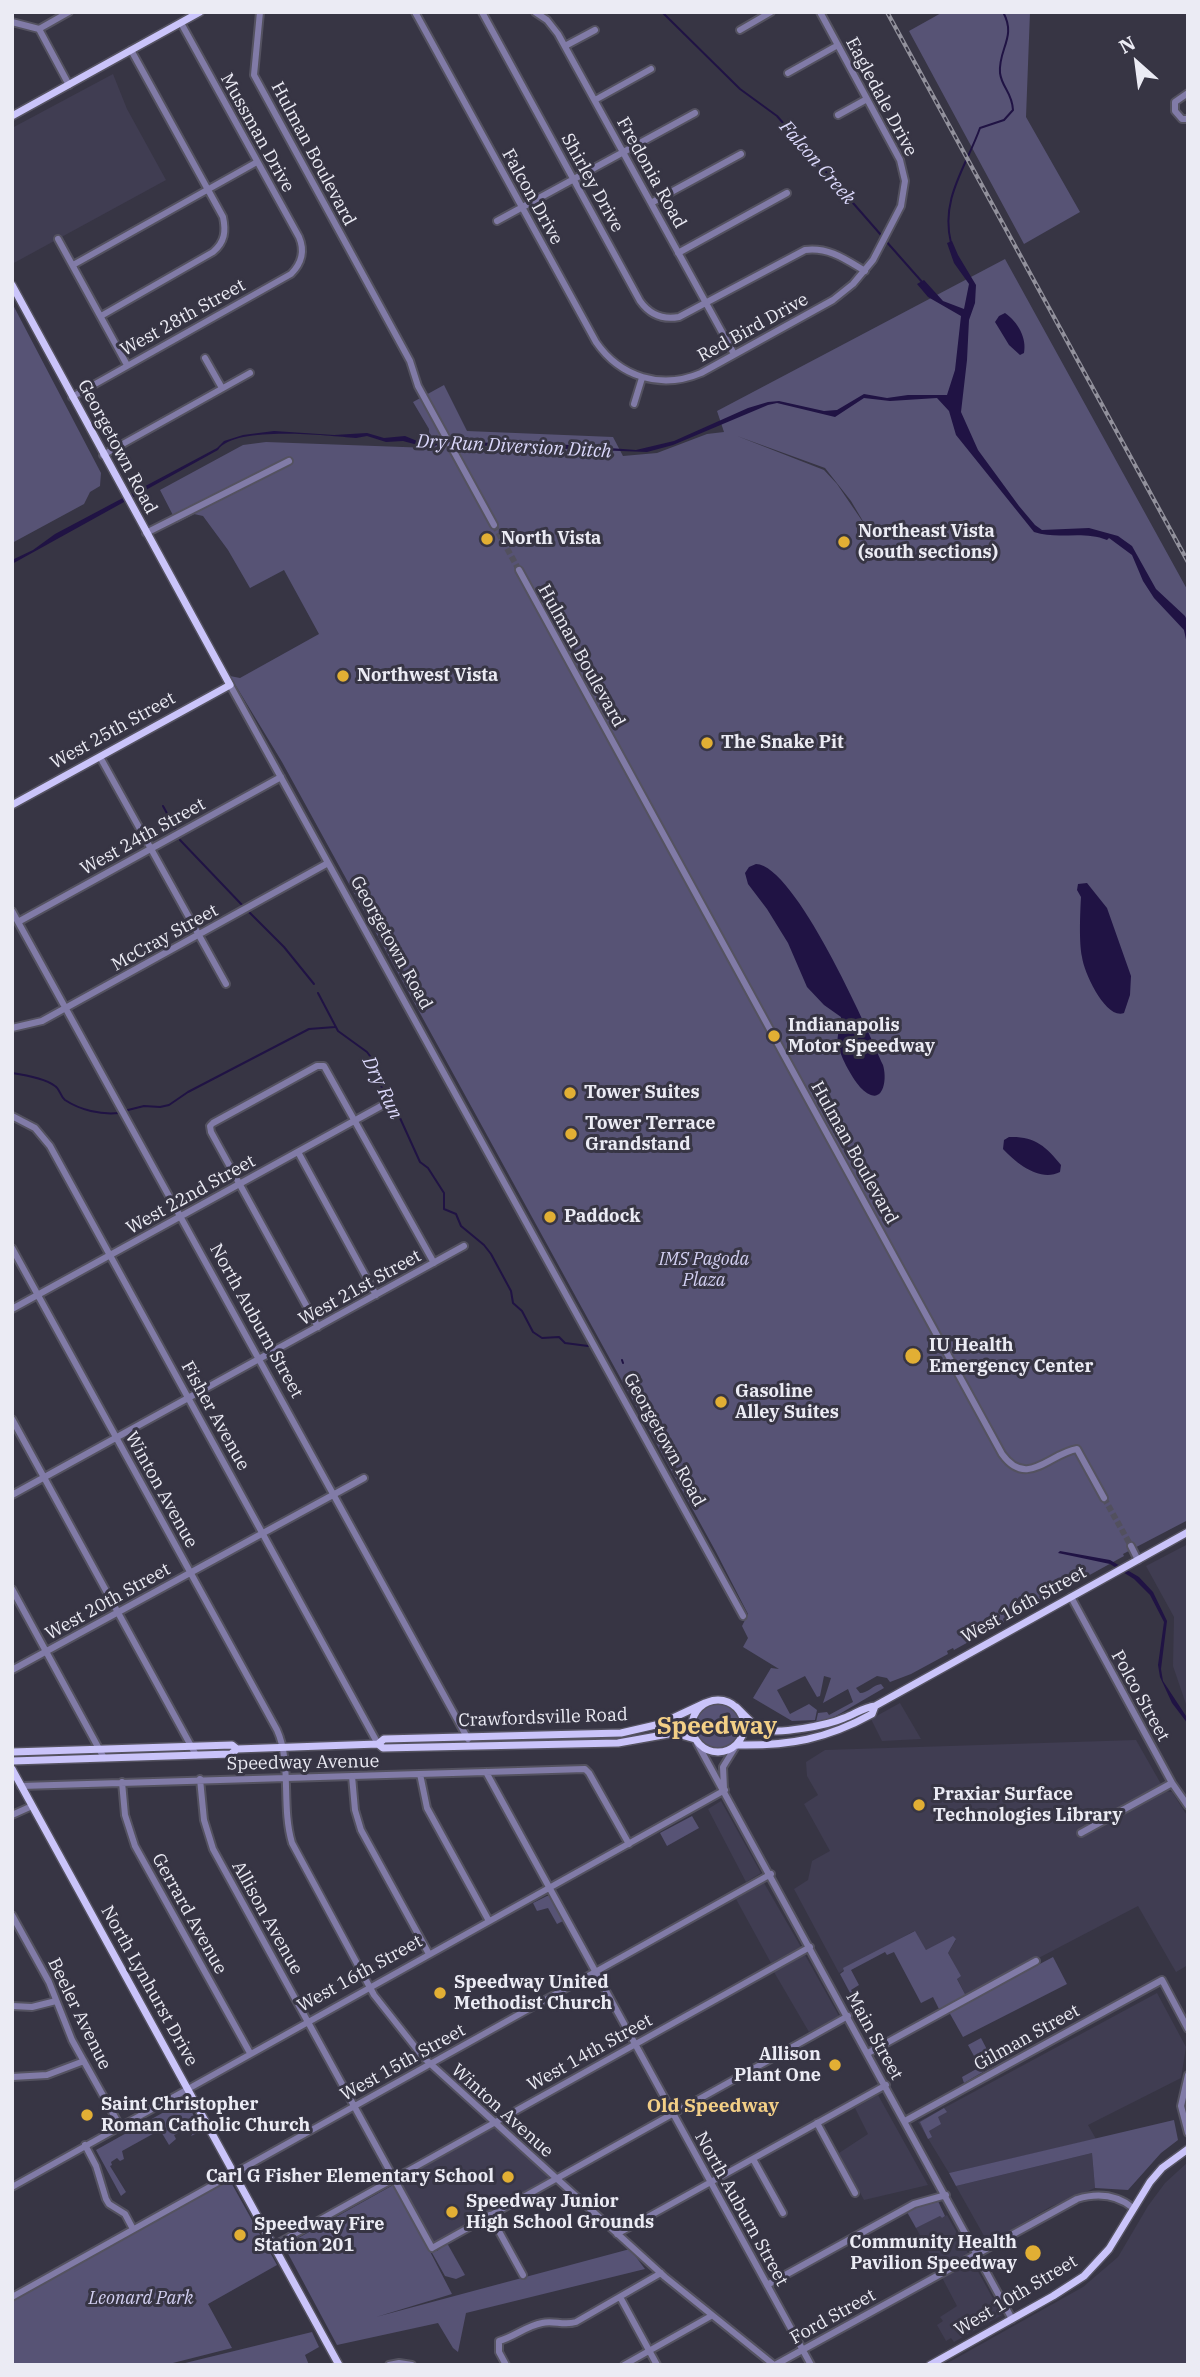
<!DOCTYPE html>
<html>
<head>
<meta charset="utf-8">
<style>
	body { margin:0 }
	#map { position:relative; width:1200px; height:2377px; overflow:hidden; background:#373544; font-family:"IBM Plex Serif",serif }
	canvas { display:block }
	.frame { position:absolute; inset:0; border:14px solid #ebebf4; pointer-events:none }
	.north { position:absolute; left:1102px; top:28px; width:70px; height:70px; -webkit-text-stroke:5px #373544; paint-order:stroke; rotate:332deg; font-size:19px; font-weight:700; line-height:28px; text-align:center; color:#ebebf4 }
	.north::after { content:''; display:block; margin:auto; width:24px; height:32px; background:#ebebf4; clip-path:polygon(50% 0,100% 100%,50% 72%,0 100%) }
</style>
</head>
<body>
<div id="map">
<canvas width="1200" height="2377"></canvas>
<div class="frame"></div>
<div class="north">N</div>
</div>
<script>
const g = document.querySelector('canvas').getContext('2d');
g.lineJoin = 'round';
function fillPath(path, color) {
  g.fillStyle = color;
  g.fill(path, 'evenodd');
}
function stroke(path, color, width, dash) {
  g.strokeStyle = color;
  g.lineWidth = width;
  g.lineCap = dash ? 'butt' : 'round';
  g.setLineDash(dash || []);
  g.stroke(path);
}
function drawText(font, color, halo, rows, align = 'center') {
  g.font = font + ' "IBM Plex Serif",serif';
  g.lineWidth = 6;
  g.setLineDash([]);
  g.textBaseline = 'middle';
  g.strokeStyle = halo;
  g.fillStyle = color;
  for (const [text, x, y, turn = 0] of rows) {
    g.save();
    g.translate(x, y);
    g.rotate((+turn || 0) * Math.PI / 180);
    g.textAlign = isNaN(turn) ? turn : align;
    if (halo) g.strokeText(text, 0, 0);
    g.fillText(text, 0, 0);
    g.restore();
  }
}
fillPath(new Path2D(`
	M113 74 127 109 166 180 12 264V128Z
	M1188 1544V1710L1173 1666 1174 1617 1146 1566Z
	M900 1703 921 1739 882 1741 871 1719Z
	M1136 1740 1165 1791 1172 1792 1188 1817V1965L1176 1972 1138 1906 966 1996 957 1978 960 1976 948 1953 956 1940 926 1950 914 1931 839 1973 794 1889 808 1880 812 1861 830 1851 804 1804 818 1795 807 1776 806 1762 825 1750Z
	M721 1801 761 1873 746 1882 708 1809Z
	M764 1883 801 1947 771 1963 736 1899Z
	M805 1955 839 2016 809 2032 774 1972Z
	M1157 1993 1186 2047 1181 2078 1088 2125 1096 2139 949 2173 918 2122Z
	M878 2095 928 2185 864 2200 839 2153 868 2134 855 2108Z
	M494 2128 550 2177 433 2244 398 2181Z
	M1092 2153 1095 2188 1050 2207 988 2243 956 2186Z
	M1188 2162V2365H944L1083 2287 1118 2257 1148 2206 1165 2183Z
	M947 2215 1002 2315 954 2342 951 2338 946 2341 937 2325 943 2321 940 2317 957 2306 916 2228 940 2216 942 2218Z`), '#403d52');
fillPath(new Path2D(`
	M943 12H1030L1026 117 1080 212 1024 244 909 31Z
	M1005 259 1188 591V1520L1123 1554 1124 1556 954 1650 953 1648 947 1651 948 1654 911 1674 890 1682 887 1678 877 1676 856 1688 860 1693C868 1693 873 1685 881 1684L884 1688 829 1720 816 1722 818 1713 827 1712 829 1715 853 1702 848 1689 823 1703 831 1678 824 1676 820 1696 817 1697 805 1676 777 1690 790 1714 809 1704 817 1710 815 1720 792 1721 753 1698 771 1668 779 1669 743 1647 748 1638 742 1626 748 1614 716 1552 282 762 230 676 240 678 319 634 284 570 250 588 228 550 203 516 194 514 177 523 160 490 243 445 266 442 430 448 429 429 413 402 444 385 467 431 613 437 623 456 657 453 707 434 724 432 717 411ZM737 436 825 468 851 501 867 528 837 484 824 470Z
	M12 303 101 473 100 486 90 492 84 504 12 543Z
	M692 1726a26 26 0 1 1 52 0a26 26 0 1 1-52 0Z
	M692 1816 699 1828 667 1846 660 1833Z
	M547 1896H549L563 1921 557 1924 548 1908 537 1911 533 1903Z
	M915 1931 926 1950 953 1936 956 1939 948 1953 961 1976 957 1979 966 1996 939 2009 933 1997 921 2003 894 1952 887 1955 885 1952 851 1970 859 1985 851 1990 859 2005 857 2006 840 1974 844 1971 843 1968Z
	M1053 1957 1067 1984 963 2037 949 2012Z
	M981 2038 995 2065 964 2083 962 2077 980 2067 968 2045Z
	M182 2102 190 2108 201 2131 191 2136 193 2133 186 2121 177 2126 180 2132 174 2135 176 2139 169 2145 160 2130 122 2151 124 2159 120 2161 117 2158 111 2162 112 2165 110 2166 126 2192 121 2196 96 2150Z
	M944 2108 947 2112 938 2117 941 2124 929 2131 932 2137 928 2139 920 2122Z
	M1174 2120 1178 2140 1161 2153 1128 2190 1095 2188 1092 2153 956 2186 949 2173Z
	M228 2177 277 2265 208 2304 232 2348 165 2365H12V2297Z
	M395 2184 452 2294 376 2317 630 2249 645 2269 466 2313 458 2352 453 2348 438 2323 337 2345 284 2246Z
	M938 2201 945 2216 942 2218 940 2216 916 2228 907 2212 919 2205Z
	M447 2243 465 2275 456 2279 445 2276 431 2251 436 2248 437 2251Z
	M312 2332 319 2347 305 2355 309 2365H177Z`), '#575375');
fillPath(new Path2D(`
	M952 241 958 255 976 285 975 303 969 320 967 360 961 412 978 450 1019 506 1035 525 1042 530 1089 528 1118 536 1132 546 1156 589 1185 616 1188 622V649L1184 630 1154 598 1143 581 1132 555 1109 538 1107 540C1083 530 1058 540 1034 532L956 435 949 411 937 398 890 401 864 398 835 417 777 403 768 405 673 445 647 452 440 444 429 448 403 441 386 442 367 436 356 438C327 436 235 425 218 450L12 564V560L33 550 55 534 217 448 224 441 243 435 274 431 334 435 367 433 384 438 405 436 422 443 433 444 438 441H457L511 444 542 443 636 450 674 441 748 408 768 402 779 401 824 411 837 410 864 394 887 398 908 395H947L955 370 961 316 928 297 917 284 924 280 943 301 964 309 969 284 954 263 947 243Z
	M1005 313C1018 322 1027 338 1024 353L1020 355 1009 345 995 322 999 316Z
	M756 864C795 865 867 1028 883 1065 888 1082 882 1108 862 1089 853 1080 841 1058 838 1045 836 1036 841 1027 841 1017L824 1005 807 987 788 943 767 909 748 884 745 873 749 867Z
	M1087 883 1107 908 1131 976 1130 995 1124 1013C1106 1020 1084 973 1082 957 1079 942 1080 914 1081 897L1077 890 1078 884Z
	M1009 1137C1034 1136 1046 1146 1061 1165L1060 1172C1040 1182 1017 1164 1003 1149L1004 1140Z
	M1060 1551 1110 1560 1139 1577 1153 1592 1167 1621 1161 1669 1163 1681 1188 1719V1724L1172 1703 1160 1677 1158 1665 1164 1622 1150 1595 1134 1579 1110 1564 1058 1553Z`), '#201344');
stroke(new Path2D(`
	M662 12 740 89 777 116 881 235
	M885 240 923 283
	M951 243C940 199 966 167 980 128L1004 120 1013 110C1012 92 1002 88 1000 73 998 49 1017 37 1003 12
	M163 806 176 830
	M180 840 243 906
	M249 912 284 947 314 984
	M318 993 338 1031 367 1052 373 1060 384 1094 400 1118 420 1162 428 1168 444 1193V1209L456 1214 461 1226 484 1245 491 1254 511 1291 513 1303 522 1311 533 1332 542 1338 559 1337 565 1343 588 1346
	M12 1073C26 1075 44 1078 55 1086 60 1089 60 1096 65 1100 80 1110 101 1115 119 1113
	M124 1111 144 1106 160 1107 169 1105 188 1092 309 1029 335 1027
	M622 1360 623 1363`), '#201344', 2);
stroke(new Path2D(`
	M494 525 519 570
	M1104 1498 1131 1546`), '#52505e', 6, [6, 3]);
const minor = new Path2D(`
	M260 12 254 75 410 361 418 386 494 525
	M415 12 596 342C620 377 661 390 701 373L833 300 853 284 873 260 901 206 905 181 900 160 820 12
	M482 12 640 301C650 315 663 320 679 317L805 250C829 247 845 259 865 271
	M535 12 547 20 558 34 734 354
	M12 22 39 29 69 85
	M39 29 69 12
	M740 30 771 12
	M565 46 595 30
	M788 73 838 45
	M1188 93 1175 102V111L1182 119H1188
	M595 100 651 69
	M838 115 867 99
	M651 203 741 154
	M497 221 695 113
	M58 239 127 365
	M678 253 787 193
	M73 265 257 162
	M101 316 213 252C225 242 226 231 223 217L131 50
	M205 358 222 388
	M72 397 291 274C302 263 305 251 299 237L181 23
	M634 404 642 378
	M103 455 250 373
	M146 533 289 461
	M519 570 1002 1454C1027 1489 1050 1453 1077 1449L1104 1498
	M230 685 743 1616
	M100 757 226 984
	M12 911 468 1739
	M18 922 281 777
	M12 1028 42 1021 328 863
	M12 1116 35 1128 50 1146 378 1744
	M298 1152 376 1295
	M12 1248 277 1730C292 1763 281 1806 292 1843L374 1995 423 2057 665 2277 774 2365
	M12 1309 383 1105
	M318 1327 211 1132 210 1126 213 1123 317 1066H324L434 1263
	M12 1419 196 1755
	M12 1495 464 1246
	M1131 1546 1138 1560
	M12 1589 104 1758
	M1071 1597 1172 1783 1188 1806
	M12 1670 364 1478
	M697 1743 1012 2319
	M486 1772 811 2365
	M420 1774 427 1808 489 1921
	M352 1776 355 1810 361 1830 429 1954
	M200 1779 204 1820 213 1849 432 2248 848 2016
	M122 1782 125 1815 135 1846 250 2053
	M21 1786 585 1769 589 1773 629 1844
	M724 1789 723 1767 736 1746
	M12 1815 32 1806
	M1081 1833 1172 1783
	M12 1915 49 1982 72 2040 120 2126
	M12 2006 32 2007 56 2001
	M868 2053 1036 1961
	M1188 2075 1181 2106 1188 2133
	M12 2077 47 2075 84 2061
	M905 2121 1162 1980 1188 2029
	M817 2123 855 2193
	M85 2145 96 2166 106 2199 109 2204 125 2214 133 2229
	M753 2159 783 2213
	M12 2187 725 1790
	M490 2215 523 2275
	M617 2234 886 2085
	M273 2246 810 1947
	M767 2285 914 2204 946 2195
	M12 2297 771 1874
	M620 2297 657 2365
	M389 2365 399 2363 412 2365
	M506 2365 499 2352V2341C514 2337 526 2326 542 2323 553 2320 564 2326 576 2322L661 2273
	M624 2365 711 2316
	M775 2365 1077 2199C1097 2193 1116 2194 1133 2208`);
const major = new Path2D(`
	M12 116 200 12
	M12 285 230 685 12 805
	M692 1726a26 26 0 1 1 52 0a26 26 0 1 1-52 0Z
	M736 1707C744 1714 752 1725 762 1729 778 1735 828 1725 844 1718 855 1714 864 1707 875 1706L1188 1532
	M378 1744 383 1748 618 1743 674 1733 695 1739
	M737 1745C789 1746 827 1739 872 1714L875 1706
	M12 1752 232 1745 237 1749 378 1744 384 1739 621 1733 660 1724 705 1703
	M12 1761 231 1754 237 1749
	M12 1769 339 2365
	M930 2365 1053 2296 1084 2276 1109 2249 1150 2182 1162 2168 1188 2149`);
stroke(minor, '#545260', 10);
stroke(major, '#545260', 10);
stroke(minor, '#817ba7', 6);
stroke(major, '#cac4fa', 7);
const rail = new Path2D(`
	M887 12 1188 562`);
stroke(rail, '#92919c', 4.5);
stroke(rail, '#373544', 2, [5]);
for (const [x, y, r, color] of [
	[487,539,7,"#e2af34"],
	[844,542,7,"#e2af34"],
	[343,676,7,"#e2af34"],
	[707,743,7,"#e2af34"],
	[774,1036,7,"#e2af34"],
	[570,1093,7,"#e2af34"],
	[571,1134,7,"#e2af34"],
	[550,1217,7,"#e2af34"],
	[913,1356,9,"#e2af34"],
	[721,1402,7,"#e2af34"],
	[919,1805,7,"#e2af34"],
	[440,1993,7,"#e2af34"],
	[835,2065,7,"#e2af34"],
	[87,2115,7,"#e2af34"],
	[508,2177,7,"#e2af34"],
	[452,2212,7,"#e2af34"],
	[240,2235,7,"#e2af34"],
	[1033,2253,9,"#e2af34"]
]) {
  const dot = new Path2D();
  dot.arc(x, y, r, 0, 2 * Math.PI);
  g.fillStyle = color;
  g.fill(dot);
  stroke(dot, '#373544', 2.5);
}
drawText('18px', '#ebebf4', '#373544', [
	["Eagledale Drive",881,97,62],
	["Mussman Drive",257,133,61],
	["Hulman Boulevard",313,154,62],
	["Fredonia Road",651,173,61],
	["Shirley Drive",592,183,61],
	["Falcon Drive",532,197,61],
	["West 28th Street",183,318,-29],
	["Red Bird Drive",753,328,-29],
	["Georgetown Road",117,447,62],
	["Hulman Boulevard",581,656,61],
	["West 25th Street",113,731,-29],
	["West 24th Street",143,837,-29],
	["McCray Street",165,938,-29],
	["Georgetown Road",391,943,61],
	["Hulman Boulevard",854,1153,61],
	["West 22nd Street",191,1195,-29],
	["West 21st Street",360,1288,-29],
	["North Auburn Street",256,1321,61],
	["Fisher Avenue",215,1416,61],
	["Georgetown Road",664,1440,61],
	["Winton Avenue",161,1490,61],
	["West 20th Street",108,1602,-29],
	["West 16th Street",1024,1605,-29],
	["Polco Street",1140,1696,61],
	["Crawfordsville Road",543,1718,-2],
	["Speedway Avenue",303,1763,-1],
	["Gerrard Avenue",189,1914,61],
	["Allison Avenue",267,1918,61],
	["West 16th Street",360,1974,-29],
	["North Lynhurst Drive",149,1986,61],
	["Beeler Avenue",79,2014,64],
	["Main Street",874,2036,61],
	["Gilman Street",1027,2038,-29],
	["West 14th Street",590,2053,-29],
	["West 15th Street",403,2063,-29],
	["Winton Avenue",502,2111,42],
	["North Auburn Street",741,2209,61],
	["West 10th Street",1016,2296,-31],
	["Ford Street",833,2317,-29]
]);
drawText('bold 18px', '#ebebf4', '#373544', [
	["Northeast Vista",858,532],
	["(south sections)",858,553],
	["North Vista",501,539],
	["Northwest Vista",357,676],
	["The Snake Pit",721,743],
	["Indianapolis",788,1026],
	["Motor Speedway",788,1047],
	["Tower Suites",584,1093],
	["Tower Terrace",585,1124],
	["Grandstand",585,1145],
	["Paddock",564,1217],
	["IU Health",929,1346],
	["Emergency Center",929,1367],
	["Gasoline",735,1392],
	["Alley Suites",735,1413],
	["Praxiar Surface",933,1795],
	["Technologies Library",933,1816],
	["Speedway United",454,1983],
	["Methodist Church",454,2004],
	["Allison",821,2055,"right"],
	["Plant One",821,2076,"right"],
	["Saint Christopher",101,2105],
	["Roman Catholic Church",101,2126],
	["Carl G Fisher Elementary School",494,2177,"right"],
	["Speedway Junior",466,2202],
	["High School Grounds",466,2223],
	["Speedway Fire",254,2225],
	["Station 201",254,2246],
	["Community Health",1017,2243,"right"],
	["Pavilion Speedway",1017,2264,"right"]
], 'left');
drawText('italic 18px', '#d3d0f2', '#373544', [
	["IMS Pagoda",704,1260],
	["Plaza",704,1281],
	["Leonard Park",141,2299]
]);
drawText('italic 19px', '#dbd8fb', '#373544', [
	["Falcon Creek",817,163,49],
	["Dry Run Diversion Ditch",514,447,3],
	["Dry Run",382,1088,64]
]);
drawText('bold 19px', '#f3cf86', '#373544', [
	["Old Speedway",713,2107]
]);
drawText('bold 24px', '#f3cf86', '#373544', [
	["Speedway",717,1727]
]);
</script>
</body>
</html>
